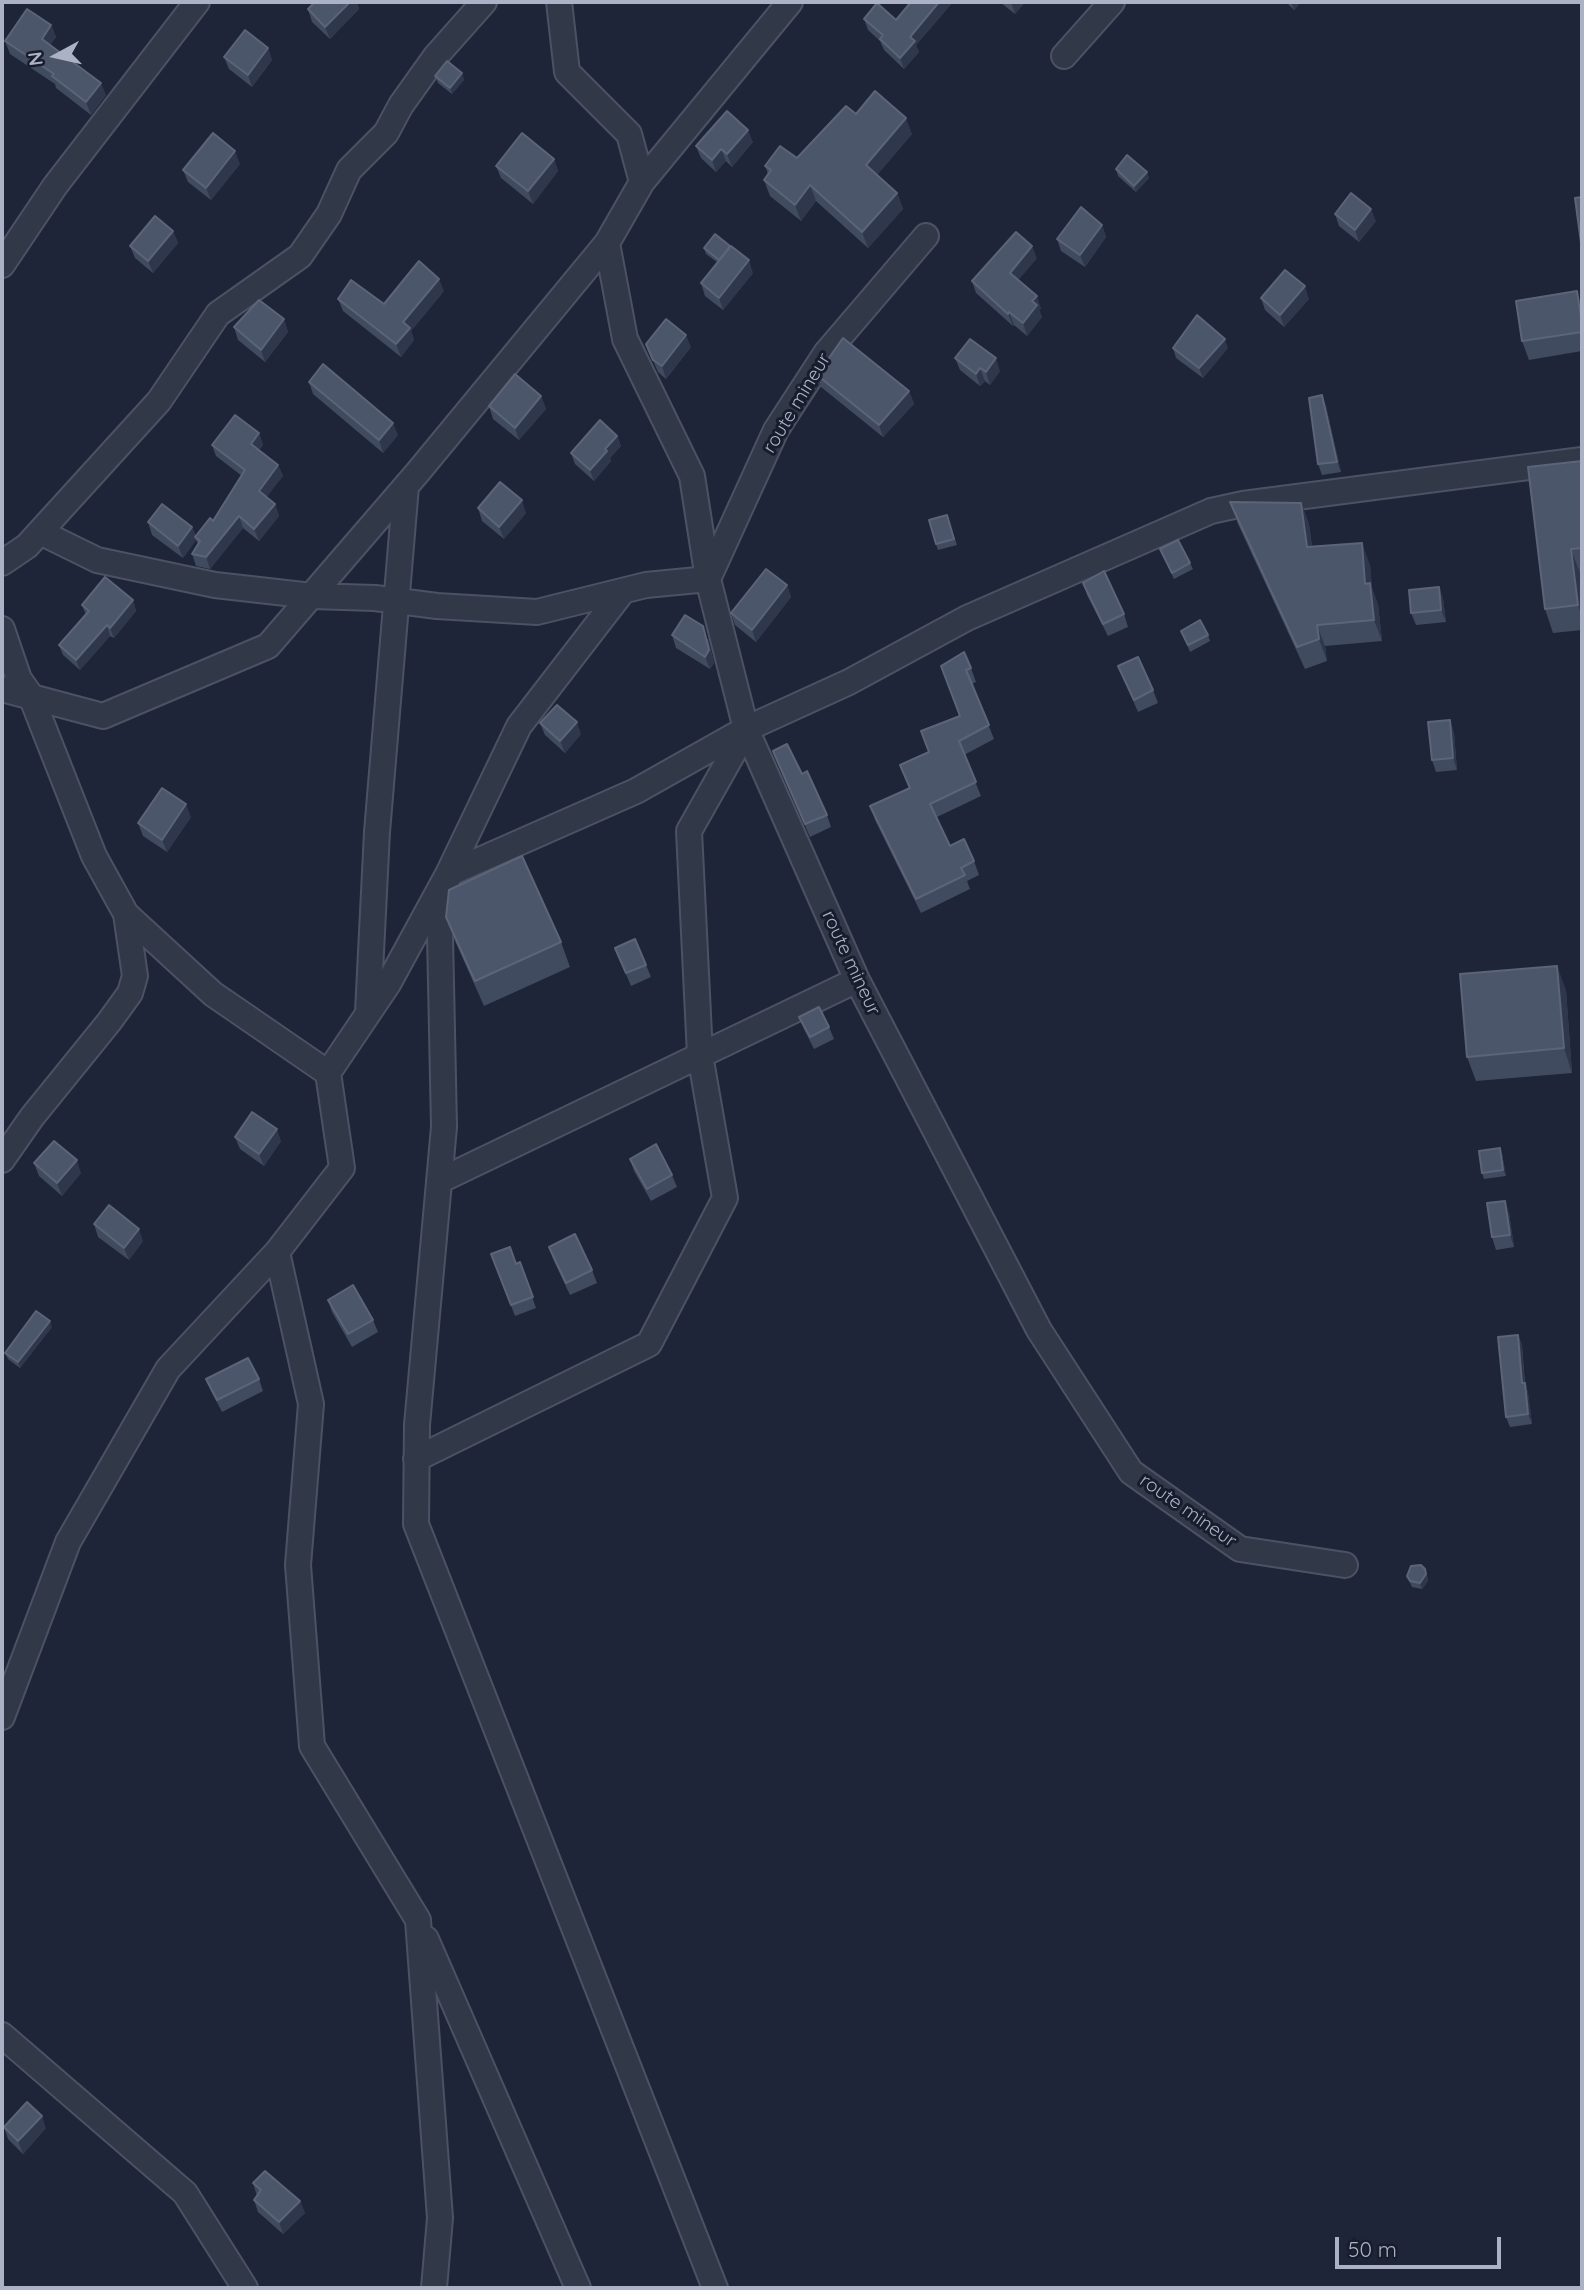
<!DOCTYPE html>
<html>
<head>
<meta charset="utf-8">
<style>
	body { margin:0 }
	#map { position:relative; width:1584px; height:2290px; overflow:hidden; background:#1e2538; font-family:Quicksand,sans-serif }
	canvas { display:block }
	.frame { position:absolute; inset:0; border:4px solid #abb2c5; pointer-events:none }
	.north { position:absolute; left:21px; top:21px; width:70px; height:70px; -webkit-text-stroke:5px #171d2c; paint-order:stroke; rotate:262deg; font-size:19px; font-weight:700; line-height:28px; text-align:center; color:#abb2c5 }
	.north::after { content:''; display:block; margin:auto; width:24px; height:32px; background:#abb2c5; clip-path:polygon(50% 0,100% 100%,50% 72%,0 100%) }
	.scale { position:absolute; left:1335px; top:2237px; width:166px; height:32px; box-sizing:border-box; border:4px solid #abb2c5; border-top:0; padding-left:9px; font-size:21px; line-height:24px; white-space:nowrap; color:#abb2c5; -webkit-text-stroke:5px #171d2c; paint-order:stroke }
</style>
</head>
<body>
<div id="map">
<canvas width="1584" height="2290"></canvas>
<div class="frame"></div>
<div class="north">N</div>
<div class="scale">50 m</div>
</div>
<script>
const g = document.querySelector('canvas').getContext('2d');
g.lineJoin = 'round';
function stroke(path, color, width, dash) {
  g.strokeStyle = color;
  g.lineWidth = width;
  g.lineCap = dash ? 'butt' : 'round';
  g.setLineDash(dash || []);
  g.stroke(path);
}
function fillPath(path, color) {
  g.fillStyle = color;
  g.fill(path, 'evenodd');
}
function drawText(font, color, halo, rows, align = 'center') {
  g.font = font + ' Quicksand,sans-serif';
  g.lineWidth = 6;
  g.setLineDash([]);
  g.textBaseline = 'middle';
  g.strokeStyle = halo;
  g.fillStyle = color;
  for (const [text, x, y, turn = 0] of rows) {
    g.save();
    g.translate(x, y);
    g.rotate((+turn || 0) * Math.PI / 180);
    g.textAlign = isNaN(turn) ? turn : align;
    if (halo) g.strokeText(text, 0, 0);
    g.fillText(text, 0, 0);
    g.restore();
  }
}
const minor = new Path2D(`
	M559 2 567 72 629 134 642 182
	M1064 56 1112 2
	M926 236 826 353 776 430 708 579 746 729 857 980 1039 1330 1131 1472 1240 1549 1345 1565
	M2 265 55 186 197 2
	M40 532 97 560 215 585 312 596 375 598 437 606 537 612 646 585 708 579 692 476 625 339 607 243 642 182 790 2
	M2 563 27 546 159 401 218 314 300 256 329 214 349 170 386 133 401 105 436 56 484 2
	M623 591 519 726 448 874 440 935 444 1127 417 1425 416 1524 715 2288
	M2 629 19 679 31 696 94 856 126 914 135 976 130 993 109 1022 32 1117 2 1160
	M2 689 103 716 268 646 418 472 607 243
	M126 914 213 994 328 1073 388 984 448 874 636 791 746 729 849 682 967 618 1211 511 1243 504 1582 460
	M368 1012 377 832 406 486
	M439 1181 857 980
	M277 1252 311 1404 298 1565 312 1746 418 1920 440 2218 434 2288
	M416 1459 649 1344 725 1198 700 1055 689 831 746 730
	M2 1717 68 1542 168 1369 277 1252 342 1168 328 1073
	M426 1939 578 2288
	M2 2035 185 2193 245 2288`);
stroke(minor, '#4c5263', 28);
stroke(minor, '#313848', 24);
fillPath(new Path2D(`
	M315 2H357L359 9 330 39 312 22 308 9Z
	M911 2H953L916 45 919 52 904 69 884 50 880 41 868 30 864 19 896 20Z
	M1000 2H1025L1015 14Z
	M1286 2H1301L1294 10Z
	M51 25 56 37 50 45 106 95 91 115 56 88 55 84 10 54 5 41Z
	M268 48 272 60 252 87 229 69 224 57Z
	M462 73 464 80 452 94 438 83 435 76Z
	M856 114 912 134 877 175 897 193 903 209 868 248 816 201 801 221 770 196 764 180 768 174 765 166 797 158Z
	M753 142 732 167 726 161 716 172 701 158 696 146Z
	M554 159 558 171 533 204 501 178 496 166Z
	M240 164 211 200 188 182 183 170Z
	M1116 169 1149 178 1136 192 1118 176Z
	M1335 214 1376 221 1359 242 1339 226Z
	M1102 225 1106 237 1085 267 1061 251 1057 239Z
	M173 231 178 243 153 273 135 258 130 246Z
	M704 248 753 273 723 310 705 296 701 283 717 262 706 254Z
	M1037 258 1018 280 1041 308 1039 310 1042 317 1027 336 1014 325 1013 326 976 293 972 281Z
	M444 291 411 331 414 340 401 357 343 311 338 299 384 304Z
	M1261 298 1309 299 1284 327 1265 310Z
	M1582 306V351L1529 360 1522 341Z
	M284 319 288 332 265 362 238 340 234 327Z
	M646 344 691 347 666 379 658 372Z
	M1173 348H1228L1203 378 1176 358Z
	M955 358 1000 371 990 385 985 381 980 386 960 370Z
	M817 375 909 391 914 404 883 437 821 387Z
	M309 382 398 435 383 453 313 394Z
	M541 396 546 409 519 440 493 419 489 406Z
	M1326 406 1341 472 1322 475 1318 464Z
	M259 433 263 445 259 450 278 465 283 476 266 497 275 504 279 516 259 541 243 528 210 569 196 566 192 554 198 544 196 540 183 558 152 535 148 522 192 527 196 537 213 521 242 476 216 456 212 445Z
	M617 436 621 446 610 458 611 461 594 481 575 464 571 453Z
	M1582 461V573H1580L1582 593V630L1553 633 1545 609Z
	M1230 502 1301 503 1309 524 1312 546 1370 565 1372 588 1378 605 1382 641 1325 646 1327 661 1305 669 1238 524Z
	M478 508 526 513 504 539 482 521Z
	M947 515 957 545 938 550 936 544Z
	M1160 549 1190 563 1193 569 1174 579Z
	M1083 583 1124 614 1128 627 1108 636 1087 595Z
	M787 585 791 597 756 642 735 625 731 613Z
	M1439 587 1443 599 1446 622 1416 625 1411 613Z
	M133 600 136 611 114 638 110 636 80 670 63 655 59 645 86 615 82 605Z
	M1181 631 1208 635 1210 641 1190 652Z
	M672 635 708 639 714 663 710 669 676 648Z
	M941 666 971 668 976 682 972 684 994 739 964 755 981 796 937 817 950 846 974 861 979 875 967 881 970 889 921 913 875 820 870 806 909 788 900 765 929 752 960 716Z
	M1118 666 1153 690 1158 703 1138 712Z
	M1450 720 1454 733 1457 770 1436 772 1432 760Z
	M540 723 581 734 565 753 545 735Z
	M773 751 802 774 827 815 831 827 810 837Z
	M191 817 167 852 143 836 138 823Z
	M446 917 561 942 570 967 484 1006 455 941Z
	M615 948 646 965 651 977 631 986Z
	M1566 990 1572 1073 1476 1081 1467 1057Z
	M799 1017 829 1027 834 1039 814 1049 804 1029Z
	M235 1137 281 1141 264 1166 240 1149Z
	M1502 1154 1506 1176 1484 1179 1482 1173Z
	M630 1159 672 1175 677 1187 651 1201 634 1171Z
	M34 1163 81 1173 62 1196 39 1176Z
	M1509 1213 1514 1247 1496 1250 1492 1237Z
	M94 1224 143 1241 129 1260 98 1237Z
	M549 1247 592 1270 597 1283 570 1295 553 1259Z
	M491 1254 516 1264 520 1262 536 1308 515 1316Z
	M328 1300 373 1320 378 1332 352 1347 332 1312Z
	M52 1327 20 1368 8 1359 5 1353Z
	M1518 1335 1522 1345 1525 1383 1528 1393 1532 1424 1510 1427 1506 1417Z
	M206 1379H259L263 1391 222 1412 211 1391Z
	M1427 1575 1428 1581 1422 1589 1412 1587 1407 1576Z
	M4 2127 46 2128 23 2154 8 2139Z
	M253 2183 300 2201 305 2213 283 2234 258 2212 254 2200 257 2196Z`), '#414b60');
fillPath(new Path2D(`
	M350 2H357L359 9 330 39 325 27Z
	M939 2H953L916 45 919 52 904 69 900 58 910 37Z
	M1011 2H1025L1015 14Z
	M1291 2H1301L1294 10Z
	M51 25 56 37 46 51 42 39Z
	M268 48 272 60 252 87 248 75Z
	M462 73 464 80 452 94 450 88Z
	M101 83 106 95 91 115 86 102Z
	M906 118 912 134 872 181 866 165Z
	M748 130 753 142 732 167 727 154Z
	M721 149 726 161 716 172 712 160Z
	M235 151 240 164 211 200 206 188Z
	M554 159 558 171 533 204 528 191Z
	M1147 172 1149 178 1136 192 1134 186Z
	M810 185 816 201 801 221 795 205Z
	M897 193 903 209 868 248 862 232Z
	M1371 209 1376 221 1359 242 1355 230Z
	M1102 225 1106 237 1085 267 1080 255Z
	M173 231 178 243 153 273 148 261Z
	M1032 246 1037 258 1014 285 1010 273Z
	M749 260 753 273 723 310 719 298Z
	M439 279 444 291 411 331 414 340 401 357 396 344 403 322Z
	M1305 286 1309 299 1284 327 1280 315Z
	M1577 291 1582 306V324Z
	M1037 296 1041 308 1039 310 1042 317 1027 336 1023 323 1032 301Z
	M1009 312 1014 325 1013 326 1008 314Z
	M284 319 288 332 265 362 261 350Z
	M686 335 691 347 666 379 662 366Z
	M1225 339 1228 348 1203 378 1199 368Z
	M996 358 1000 371 990 385 986 372Z
	M980 368 985 381 980 386 976 374Z
	M909 391 914 404 883 437 879 425Z
	M1322 395 1326 406 1341 472 1337 462Z
	M541 396 546 409 519 440 515 428Z
	M393 423 398 435 383 453 379 440Z
	M259 433 263 445 255 455 251 444Z
	M617 436 621 446 610 458 611 461 594 481 590 470 605 449Z
	M278 465 283 476 263 502 259 491Z
	M522 500 526 513 504 539 499 527Z
	M1301 503 1309 524 1315 568 1307 547Z
	M275 504 279 516 259 541 254 529Z
	M239 516 243 528 210 569 206 557Z
	M192 527 196 540 183 558 178 546Z
	M1362 543 1370 565 1372 588 1378 605 1382 641 1374 620 1365 584Z
	M1571 549 1580 573 1582 593V617L1578 605Z
	M787 585 791 597 756 642 752 630Z
	M1439 587 1443 599 1446 622 1441 610Z
	M133 600 136 611 114 638 110 628Z
	M107 625 110 636 80 670 76 660Z
	M1317 625 1325 646 1327 661 1319 639Z
	M703 626 714 663 710 669 705 657Z
	M1450 720 1454 733 1457 770 1453 758Z
	M577 722 581 734 565 753 560 741Z
	M186 804 191 817 167 852 162 840Z
	M1557 966 1566 990 1572 1073 1564 1048Z
	M277 1129 281 1141 264 1166 259 1154Z
	M1500 1148 1502 1154 1506 1176 1503 1170Z
	M77 1160 81 1173 62 1196 57 1183Z
	M1505 1201 1509 1213 1514 1247 1510 1235Z
	M139 1229 143 1241 129 1260 124 1248Z
	M50 1321 52 1327 20 1368 18 1362Z
	M1518 1335 1522 1345 1525 1393 1522 1383Z
	M1525 1383 1528 1393 1532 1424 1528 1414Z
	M1425 1569 1428 1581 1422 1589 1420 1583Z
	M42 2116 46 2128 23 2154 18 2141Z
	M300 2201 305 2213 283 2234 279 2222Z`), '#2e374b');
const building = new Path2D(`
	M315 2H350L325 27 308 9Z
	M911 2H939L910 37 915 41 900 58 880 39 883 35 864 19 877 3 896 20Z
	M27 9 51 25 42 39 101 83 86 102 52 76 54 74 5 41Z
	M245 30 268 48 248 75 224 57Z
	M447 61 462 73 450 88 435 76Z
	M875 91 906 118 866 165 897 193 862 232 810 185 795 205 764 180 771 170 765 166 780 146 797 158 846 106 856 114Z
	M727 111 748 130 727 154 721 149 712 160 696 146Z
	M213 133 235 151 206 188 183 170Z
	M522 133 554 159 528 191 496 166Z
	M1127 155 1147 172 1134 186 1116 169Z
	M1351 193 1371 209 1355 230 1335 214Z
	M1582 197V250L1575 198Z
	M1081 207 1102 225 1080 255 1057 239Z
	M155 216 173 231 148 261 130 246Z
	M1016 232 1032 246 1010 273 1037 296 1032 301 1037 305 1023 323 1009 312 1008 314 972 281Z
	M715 234 730 246 719 260 704 248Z
	M731 246 749 260 719 298 701 283Z
	M419 261 439 279 403 322 410 328 396 344 338 299 351 280 384 304Z
	M1285 270 1305 286 1280 315 1261 298Z
	M1577 291 1582 324V332L1522 341 1516 301Z
	M259 300 284 319 261 350 234 327Z
	M1197 315 1225 339 1199 368 1173 348Z
	M666 319 686 335 662 366 653 360 646 344Z
	M843 338 909 391 879 425 817 375Z
	M970 339 996 358 986 372 980 368 976 374 955 358Z
	M323 364 393 423 379 440 309 382Z
	M515 374 541 396 515 428 489 406Z
	M1322 395 1337 462 1318 464 1309 398Z
	M235 415 259 433 251 444 278 465 259 491 275 504 254 529 239 516 206 557 192 554 200 541 195 537 210 518 213 521 245 470 212 445Z
	M600 420 617 436 605 449 607 451 590 470 571 453Z
	M1582 461V548L1571 549 1578 605 1545 609 1528 467Z
	M500 482 522 500 499 527 478 508Z
	M1230 502 1301 503 1307 547 1362 543 1365 584 1370 583 1374 620 1317 625 1319 639 1297 647Z
	M162 504 192 527 178 546 148 522Z
	M947 515 954 539 936 544 929 520Z
	M1178 540 1190 563 1172 573 1160 549Z
	M766 569 787 585 752 630 731 613Z
	M1104 571 1124 614 1103 624 1083 583Z
	M105 577 133 600 110 628 107 625 76 660 59 645 89 611 82 605Z
	M1439 587 1441 610 1411 613 1409 590Z
	M685 615 703 626 709 650 705 657 672 635Z
	M1200 620 1208 635 1188 645 1181 631Z
	M964 652 971 668 966 670 989 725 959 741 976 782 930 804 950 846 964 839 974 861 961 868 965 875 916 899 870 806 910 788 900 765 929 752 921 731 960 716 941 666Z
	M1138 657 1153 690 1134 700 1118 666Z
	M557 705 577 722 560 741 540 723Z
	M1450 720 1453 758 1432 760 1428 722Z
	M787 744 802 774 807 771 827 815 805 824 773 751Z
	M162 788 186 804 162 840 138 823Z
	M522 856 561 942 475 981 446 917 449 890Z
	M635 939 646 965 626 973 615 948Z
	M1557 966 1564 1048 1467 1057 1460 974Z
	M819 1007 829 1027 810 1037 799 1017Z
	M252 1112 277 1129 259 1154 235 1137Z
	M54 1141 77 1160 57 1183 34 1163Z
	M656 1144 672 1175 647 1189 630 1159Z
	M1500 1148 1503 1170 1482 1173 1479 1151Z
	M1505 1201 1510 1235 1492 1237 1487 1203Z
	M109 1205 139 1229 124 1248 94 1224Z
	M575 1234 592 1270 566 1283 549 1247Z
	M510 1247 516 1264 520 1262 533 1297 511 1305 491 1254Z
	M353 1285 373 1320 348 1334 328 1300Z
	M36 1311 50 1321 18 1362 5 1353Z
	M1518 1335 1522 1383H1525L1528 1414 1506 1417 1498 1337Z
	M248 1358 259 1379 217 1400 206 1379Z
	M1421 1565 1425 1569 1426 1574 1420 1583 1410 1581 1407 1576 1411 1566Z
	M27 2102 42 2116 18 2141 4 2127Z
	M265 2171 300 2201 279 2222 254 2200 261 2190 253 2183Z`);
fillPath(building, '#4c566b');
stroke(building, '#5b6479', 2);
drawText('19px', '#abb2c5', '#171d2c', [
	["route mineur",797,403,-59],
	["route mineur",851,963,65],
	["route mineur",1188,1511,35]
]);
</script>
</body>
</html>
